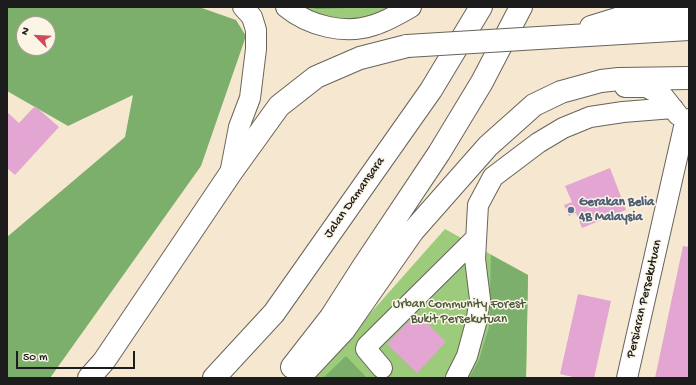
<!DOCTYPE html>
<html>
<head>
<meta charset="utf-8">
<style>
	body { margin:0 }
	#map { position:relative; width:696px; height:385px; overflow:hidden; background:#f6e8d0; font-family:"Gochi Hand",sans-serif }
	canvas { display:block }
	.frame { position:absolute; inset:0; border:8px solid #1c1c1c; pointer-events:none }
	.north { position:absolute; left:16px; top:16px; width:40px; height:40px; box-sizing:border-box; background:#fcf5e5; border:1px solid #a29e95; border-radius:50%; rotate:294deg; font-size:11px; font-weight:700; line-height:16px; text-align:center; color:#1c1c1c }
	.north::after { content:''; display:block; margin:auto; width:14px; height:18px; background:#d1495b; clip-path:polygon(50% 0,100% 100%,50% 72%,0 100%) }
	.scale { position:absolute; left:16px; top:351px; width:119px; height:18px; box-sizing:border-box; border:2px solid #1c1c1c; border-top:0; padding-left:5px; font-size:12px; line-height:14px; white-space:nowrap; color:#1c1c1c; -webkit-text-stroke:3px #fcf5e5; paint-order:stroke }
</style>
</head>
<body>
<div id="map">
<canvas width="696" height="385"></canvas>
<div class="frame"></div>
<div class="north">N</div>
<div class="scale">50 m</div>
</div>
<script>
const g = document.querySelector('canvas').getContext('2d');
g.lineJoin = 'round';
function fillPath(path, color) {
  g.fillStyle = color;
  g.fill(path, 'evenodd');
}
function stroke(path, color, width, dash) {
  g.strokeStyle = color;
  g.lineWidth = width;
  g.lineCap = dash ? 'butt' : 'round';
  g.setLineDash(dash || []);
  g.stroke(path);
}
function drawText(font, color, halo, rows, align = 'center') {
  g.font = font + ' "Gochi Hand",sans-serif';
  g.lineWidth = 3;
  g.setLineDash([]);
  g.textBaseline = 'middle';
  g.strokeStyle = halo;
  g.fillStyle = color;
  for (const [text, x, y, turn = 0] of rows) {
    g.save();
    g.translate(x, y);
    g.rotate((+turn || 0) * Math.PI / 180);
    g.textAlign = isNaN(turn) ? turn : align;
    if (halo) g.strokeText(text, 0, 0);
    g.fillText(text, 0, 0);
    g.restore();
  }
}
fillPath(new Path2D(`
	M299 7H393L373 19H337L307 12Z
	M445 229 528 275 526 378H313Z`), '#9bcb7b');
fillPath(new Path2D(`
	M7 7H199L236 20 246 36 201 166 50 378H7V237L125 137 133 95 68 126 7 91ZM24 24H48V48H24Z
	M313 7H381L316 9Z
	M491 255 528 275 526 378H469L479 360 489 327Z
	M346 356 367 378H323Z`), '#7caf6b');
fillPath(new Path2D(`
	M35 106 59 127 15 175 7 168V112L19 123Z
	M610 168 626 210 582 228 576 213 569 216 564 205 572 202 565 186Z
	M683 246 689 247V378H655Z
	M578 294 611 301 594 378H577L560 374Z
	M417 313 446 342 417 373 387 344Z`), '#e3a5d1');
const minor = new Path2D(`
	M286 7C309 26 345 35 374 25 387 21 399 14 411 7
	M625 87H646L663 96 678 115
	M230 174 239 127 250 98 256 49V30L252 17 243 7
	M382 368 366 349 367 346 476 238
	M456 378 467 356 476 323 480 299 475 259 478 205 493 177 538 143 563 128 590 117 623 112 673 108
	M627 378 684 127 689 119`);
const major = new Path2D(`
	M630 17 689 8
	M591 27 617 19 645 7
	M555 37 689 29
	M292 367 331 317 363 267 439 153 482 82 521 7
	M89 378 104 361 230 174 279 106 316 77 360 58 407 46
	M214 378 274 313 431 90 481 7
	M299 378 344 330 413 231 488 146 534 105 561 92 601 81 619 79 689 78`);
stroke(minor, '#68635b', 22);
stroke(major, '#68635b', 24);
stroke(minor, '#fff', 20);
stroke(major, '#fff', 22);
const majorBridge = new Path2D(`
	M407 46 555 37`);
stroke(majorBridge, '#68635b', 24, []);
stroke(majorBridge, '#fff', 22);
for (const [x, y, r, color] of [
	[571,210,4,"#5c6f8a"]
]) {
  const dot = new Path2D();
  dot.arc(x, y, r, 0, 2 * Math.PI);
  g.fillStyle = color;
  g.fill(dot);
  stroke(dot, '#fcf5e5', 1.5);
}
drawText('13px', '#1c1c1c', '#fcf5e5', [
	["Jalan Damansara",355,198,-55],
	["Persiaran Persekutuan",645,299,-77]
]);
drawText('bold 13px', '#4e5e75', '#fcf5e5', [
	["Gerakan Belia",579,203],
	["4B Malaysia",579,218]
], 'left');
drawText('13px', '#48593d', '#fcf5e5', [
	["Urban Community Forest",459,305],
	["Bukit Persekutuan",459,320]
]);
</script>
</body>
</html>
